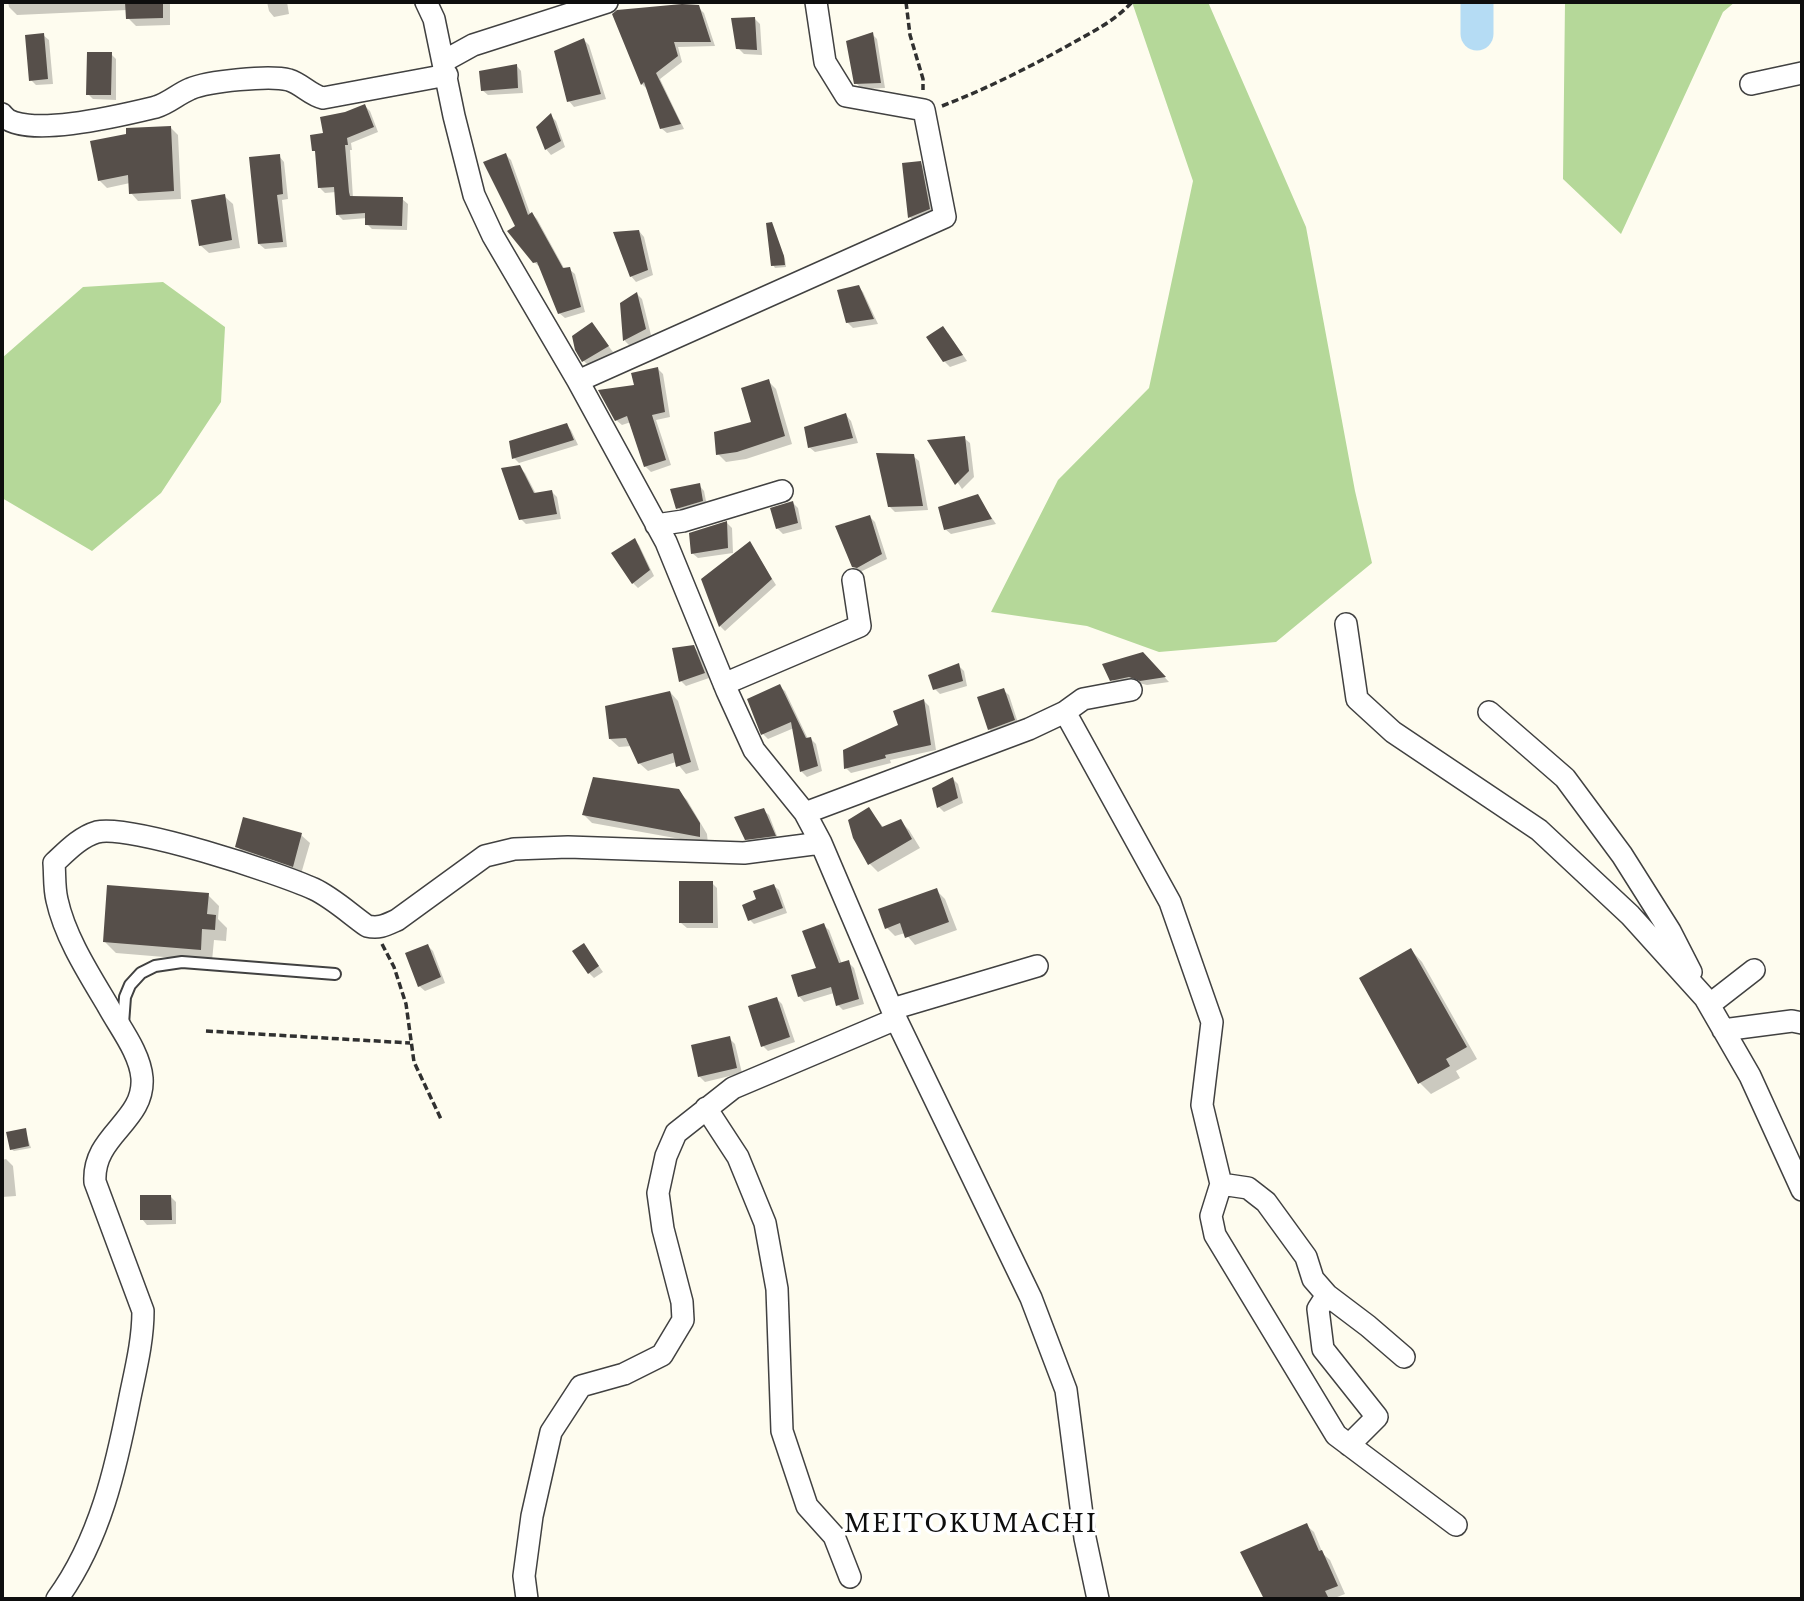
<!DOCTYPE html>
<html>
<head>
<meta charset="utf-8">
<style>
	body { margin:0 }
	#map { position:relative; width:1804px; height:1601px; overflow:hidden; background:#fefcef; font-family:"Libre Baskerville",serif }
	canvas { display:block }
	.frame { position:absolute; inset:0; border:4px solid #0e0e0e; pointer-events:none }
</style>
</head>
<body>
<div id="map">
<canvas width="1804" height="1601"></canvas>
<div class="frame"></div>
</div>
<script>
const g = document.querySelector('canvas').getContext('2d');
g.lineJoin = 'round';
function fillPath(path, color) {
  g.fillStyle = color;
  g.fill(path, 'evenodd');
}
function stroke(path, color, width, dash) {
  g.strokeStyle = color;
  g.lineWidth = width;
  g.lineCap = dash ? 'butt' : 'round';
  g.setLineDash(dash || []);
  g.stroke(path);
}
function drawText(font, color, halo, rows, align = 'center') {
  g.font = font + ' "Libre Baskerville",serif';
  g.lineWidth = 7;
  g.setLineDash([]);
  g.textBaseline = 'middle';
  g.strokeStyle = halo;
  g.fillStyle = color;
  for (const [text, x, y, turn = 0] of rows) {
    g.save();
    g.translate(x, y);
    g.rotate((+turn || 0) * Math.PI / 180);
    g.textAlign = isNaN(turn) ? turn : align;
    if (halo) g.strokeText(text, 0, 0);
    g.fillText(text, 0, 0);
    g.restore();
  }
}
fillPath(new Path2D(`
	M1132 2H1208L1306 227 1355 491 1372 563 1276 642 1159 652 1087 626 991 612 1058 480 1149 388 1193 181Z
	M1565 2H1735L1723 12 1621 234 1563 179Z
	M163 282 225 327 221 402 161 493 92 551 2 498V358L83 287Z`), '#b5d899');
fillPath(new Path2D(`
	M8 2H170V25L136 26 128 18 127 10 17 15 9 7Z
	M267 2H287L289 14 274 17 269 11Z
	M698 7 704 13 715 46 678 47 682 62 660 79 684 129 667 133 661 128 647 89 642 84 614 15Z
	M755 19 760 24 762 55 744 54 738 48Z
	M872 34 877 39 885 88 862 89 856 83Z
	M43 35 49 40 53 84 36 85 31 80Z
	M584 40 589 45 606 99 574 107 569 101Z
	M111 54 116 59V100L93 99 88 94Z
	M516 65 521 71 523 93 488 95 482 90Z
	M365 106 370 111 378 132 351 143 352 150H350L353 198 402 199 408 204 407 230 372 229 367 224V218L343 220 338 215 336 192 325 193 320 188 317 153 314 150 325 135 346 113Z
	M551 116 556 121 565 147 551 155 546 149 538 128Z
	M170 127 178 135 181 199 138 201 131 193 130 183 107 188 99 180Z
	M506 155 511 160 531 216 532 214 537 219 565 270 569 269 575 274 585 312 565 318 559 313 541 268 534 262 517 226Z
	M279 156 284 162 288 199 282 200 287 247 265 249 259 244Z
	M920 163 925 168 935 215 915 222 910 217Z
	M224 196 233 204 240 248 209 253 200 245Z
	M771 224 785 259 786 267 775 268 773 265Z
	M639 231 644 237 653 275 636 282 631 276Z
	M858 286 863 292 878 324 853 328 847 322Z
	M637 294 642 299 651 335 630 346 625 341 622 304Z
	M592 324 613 352 589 366 583 360Z
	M948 333 967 361 950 367 944 361Z
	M658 369 663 374 670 417 656 420 671 465 651 472 645 466 631 422 622 425 616 420Z
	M768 381 776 389 792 444 746 459 726 462 718 454 753 423Z
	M846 415 851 421 858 443 815 452 809 447Z
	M566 425 571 430 578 445 519 463 514 458Z
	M964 438 970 443 974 477 962 489 930 441Z
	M913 456 919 461 928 510 895 512 889 506Z
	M519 467 525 473 536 494 552 492 557 497 561 519 526 524 521 519Z
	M699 485 704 491 707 506 683 513 678 508Z
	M977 496 996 524 951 534 945 529Z
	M793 503 798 508 802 529 783 534 777 528Z
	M870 517 875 522 887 559 860 572 854 566Z
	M727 523 732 528 733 553 698 558 692 553Z
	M634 540 639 545 654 576 638 588 633 583Z
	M750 543 776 585 725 631 720 626Z
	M694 647 699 653 709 678 686 686 681 681Z
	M1143 654 1169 682 1147 685 1135 682 1117 685 1112 679Z
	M958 665 964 671 967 686 940 694 935 689Z
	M779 686 785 691 808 739H811L816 744 822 771 807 777 802 772 794 728 768 739 763 734Z
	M1003 690 1009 695 1019 726 994 734 989 729Z
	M670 692 678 701 699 770 686 774 676 762 648 771 639 763 632 746 619 747 610 739Z
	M924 701 929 706 936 750 890 760 891 763 851 773 846 768 900 726Z
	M953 779 958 784 963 803 944 812 939 807Z
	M678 791 687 800 707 834 708 844 592 823 584 815Z
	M763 810 769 815 779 841 752 844 746 839Z
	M869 810 884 828 900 821 909 830 920 848 878 872 869 863Z
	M301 835 310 843 301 874 245 855 237 846Z
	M712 883 717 888 718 928H687L681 923Z
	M774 886 779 890 787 913 754 924 750 920 758 900Z
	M936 890 945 899 957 930 915 945 905 933 895 936 887 928Z
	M208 895 219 906 218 919 227 928 226 941 214 940 212 961 116 953 105 942Z
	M823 925 829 930 842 964 848 962 854 968 864 1004 843 1010 838 1005 834 993 804 1002 799 996 818 970Z
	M584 945 603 972 594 978 589 973Z
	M428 946 433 951 445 983 425 991 419 986Z
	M1411 950 1422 962 1477 1059 1456 1071 1460 1078 1431 1094 1420 1083Z
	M777 999 782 1004 795 1042 768 1051 763 1046Z
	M729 1038 735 1044 742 1073 705 1082 699 1076Z
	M25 1130 31 1148 14 1151 11 1149Z
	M6 1159 13 1166 16 1196 2 1197V1160Z
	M171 1197 176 1202V1224L147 1225 142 1219Z
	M1306 1525 1314 1532 1323 1554 1330 1560 1345 1594 1332 1599H1265L1243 1553Z`), '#0003');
stroke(new Path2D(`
	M1477 34V2`), '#b5dcf4', 33);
fillPath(new Path2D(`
	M125 2H163V18L126 19Z
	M682 4 699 5 711 42H674L678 56 656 73 681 124 660 129 644 82 641 85 612 14 617 10Z
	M755 17 757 50 736 49 731 18Z
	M873 32 881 83 854 84 846 41Z
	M44 33 48 79 29 81 25 35Z
	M584 38 601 94 567 102 554 51Z
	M87 52H112L111 95H86Z
	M517 64 518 88 481 91 479 71Z
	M365 104 374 127 347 138 348 145H345L349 192 350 196 403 197 402 226 365 225V213L336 215 334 187 318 188 315 151H312L310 135 323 133 320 117 345 112Z
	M551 113 561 141 545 150 536 127Z
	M171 126 174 191 129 194 128 175 98 181 90 141 126 134V128Z
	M506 153 528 215 532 212 563 268 570 267 581 307 558 314 537 262 533 263 507 231 515 226 483 162Z
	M280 154 283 194 277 195 283 242 258 244 249 157Z
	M921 161 930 209 908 218 902 163Z
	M225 194 232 240 199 246 191 200Z
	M772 222 784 256 785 265 771 266 766 223Z
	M639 230 648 270 630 277 613 232Z
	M859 285 874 319 846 323 837 290Z
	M637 292 646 329 623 341 620 303Z
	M592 322 609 346 582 362 575 350 572 336Z
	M943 326 963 355 943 362 926 337Z
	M658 367 665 412 652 415 666 460 644 467 627 416 615 421 598 390 634 385 631 373Z
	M769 379 785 436 737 452 716 455 714 432 751 422 741 388Z
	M846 413 853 438 808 448 804 427Z
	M567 423 574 440 512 459 509 441Z
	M965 436 969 471 955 485 927 440Z
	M876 453 914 454 923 506 888 507Z
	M520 465 534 493 552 490 557 514 519 520 501 468Z
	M700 483 703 501 676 509 670 489Z
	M978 494 992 519 944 530 938 507Z
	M793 501 798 523 776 529 770 508Z
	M870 515 882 554 857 568 852 567 835 526Z
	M727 521 728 548 691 554 689 533Z
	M635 538 650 570 632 584 611 553Z
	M750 541 772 579 719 627 701 579Z
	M694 645 705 673 679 682 672 648Z
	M1143 652 1166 677 1140 681 1129 677 1110 681 1102 664Z
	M959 663 963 681 933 690 928 675Z
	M780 684 806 738 811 737 818 766 800 772 791 722 761 735 747 699Z
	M1004 688 1015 720 988 730 977 697Z
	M670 691 691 762 676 767 673 753 638 764 626 738 609 739 605 706Z
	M924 699 931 745 885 755 886 758 844 769 843 750 898 725 893 711Z
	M593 777 679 789 700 823V837L582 815Z
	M953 777 958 798 937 808 932 788Z
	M869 807 882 827 901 819 912 839 868 865 853 838 848 820Z
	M764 808 776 836 745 840 734 817Z
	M243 817 302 833 293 867 235 847Z
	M679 881H713V923H679Z
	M774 884 783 908 748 921 742 905 756 899 753 891Z
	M107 885 209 893 207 914 216 915 215 930 202 929 201 950 103 942Z
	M937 888 949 922 905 938 900 923 885 929 878 909Z
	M824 923 839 963 849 960 859 999 836 1006 831 987 798 997 791 975 816 968 802 931Z
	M584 943 599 966 588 974 572 951Z
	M428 944 441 977 418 987 405 953Z
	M1411 948 1467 1047 1446 1059 1450 1066 1418 1084 1359 978Z
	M777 997 790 1037 761 1047 748 1006Z
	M730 1036 737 1068 698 1077 691 1045Z
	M26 1128 29 1146 10 1150 6 1132Z
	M140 1195H171L172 1220H140Z
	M1307 1523 1319 1551 1322 1550 1338 1586 1325 1591 1329 1599H1264L1240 1552Z`), '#564f4a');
const lane = new Path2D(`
	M123 1024 125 997 130 985 141 973 155 966 182 962 335 974`);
const street = new Path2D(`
	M426 2 434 19 454 116 474 195 493 236 578 381 666 542 727 691 754 750 805 813 821 843 896 1019 1031 1298 1066 1390 1085 1538 1098 1599
	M444 61 473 45 607 2
	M1751 84 1802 73
	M2 114C19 141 127 114 156 107 169 103 178 94 190 89 208 81 270 75 289 80 302 84 310 95 323 98L447 75
	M578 381 945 217 924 110 846 96 825 62 816 2
	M656 525 683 521 782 491
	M1346 624 1357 699 1393 732 1539 830 1630 915 1705 998 1750 1076 1802 1190
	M724 684 860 626 853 580
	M1065 712 1083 699 1131 690
	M1489 712 1565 778 1622 855 1670 931 1691 972
	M805 813 1029 729 1065 712 1170 902 1212 1022 1202 1105 1221 1184 1211 1216 1215 1235 1336 1435 1456 1525
	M1709 1005 1754 970
	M892 1009 1037 966
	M1723 1030 1792 1021 1802 1023
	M706 1108 738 1157 765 1223 777 1289 782 1431 807 1506 834 1536 850 1577
	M1221 1184 1248 1188 1266 1202 1306 1257 1313 1279 1327 1295 1318 1309 1323 1349 1377 1417 1349 1445
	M1327 1295 1368 1326 1404 1357
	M57 1599C100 1540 116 1468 130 1397 136 1368 143 1340 143 1311L95 1182C92 1135 145 1122 142 1078 140 1053 120 1028 108 1006 89 974 65 937 57 900 54 888 55 875 54 863 67 851 80 837 97 832 130 824 279 873 314 889 333 898 350 914 367 926 379 929 386 925 397 920L485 856 514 849 568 847 744 853 821 843
	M527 1599 524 1576 532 1516 551 1432 581 1386 624 1374 662 1355 683 1320 682 1302 663 1229 658 1193 666 1156 676 1133 733 1088 896 1019`);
stroke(lane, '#414141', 14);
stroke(street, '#414141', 24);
stroke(new Path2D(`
	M906 2 910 35 923 79V90
	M942 106C986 89 1028 68 1069 45 1092 32 1115 21 1132 2
	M382 944 394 967 406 1004 414 1062 441 1119
	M206 1031 410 1043`), '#303030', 3.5, [7, 3.5]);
stroke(lane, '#fff', 10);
stroke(street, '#fff', 21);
g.letterSpacing = '2px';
drawText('24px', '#0e0e0e', '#fff', [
	["MEITOKUMACHI",971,1525]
]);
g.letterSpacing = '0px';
</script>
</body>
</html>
